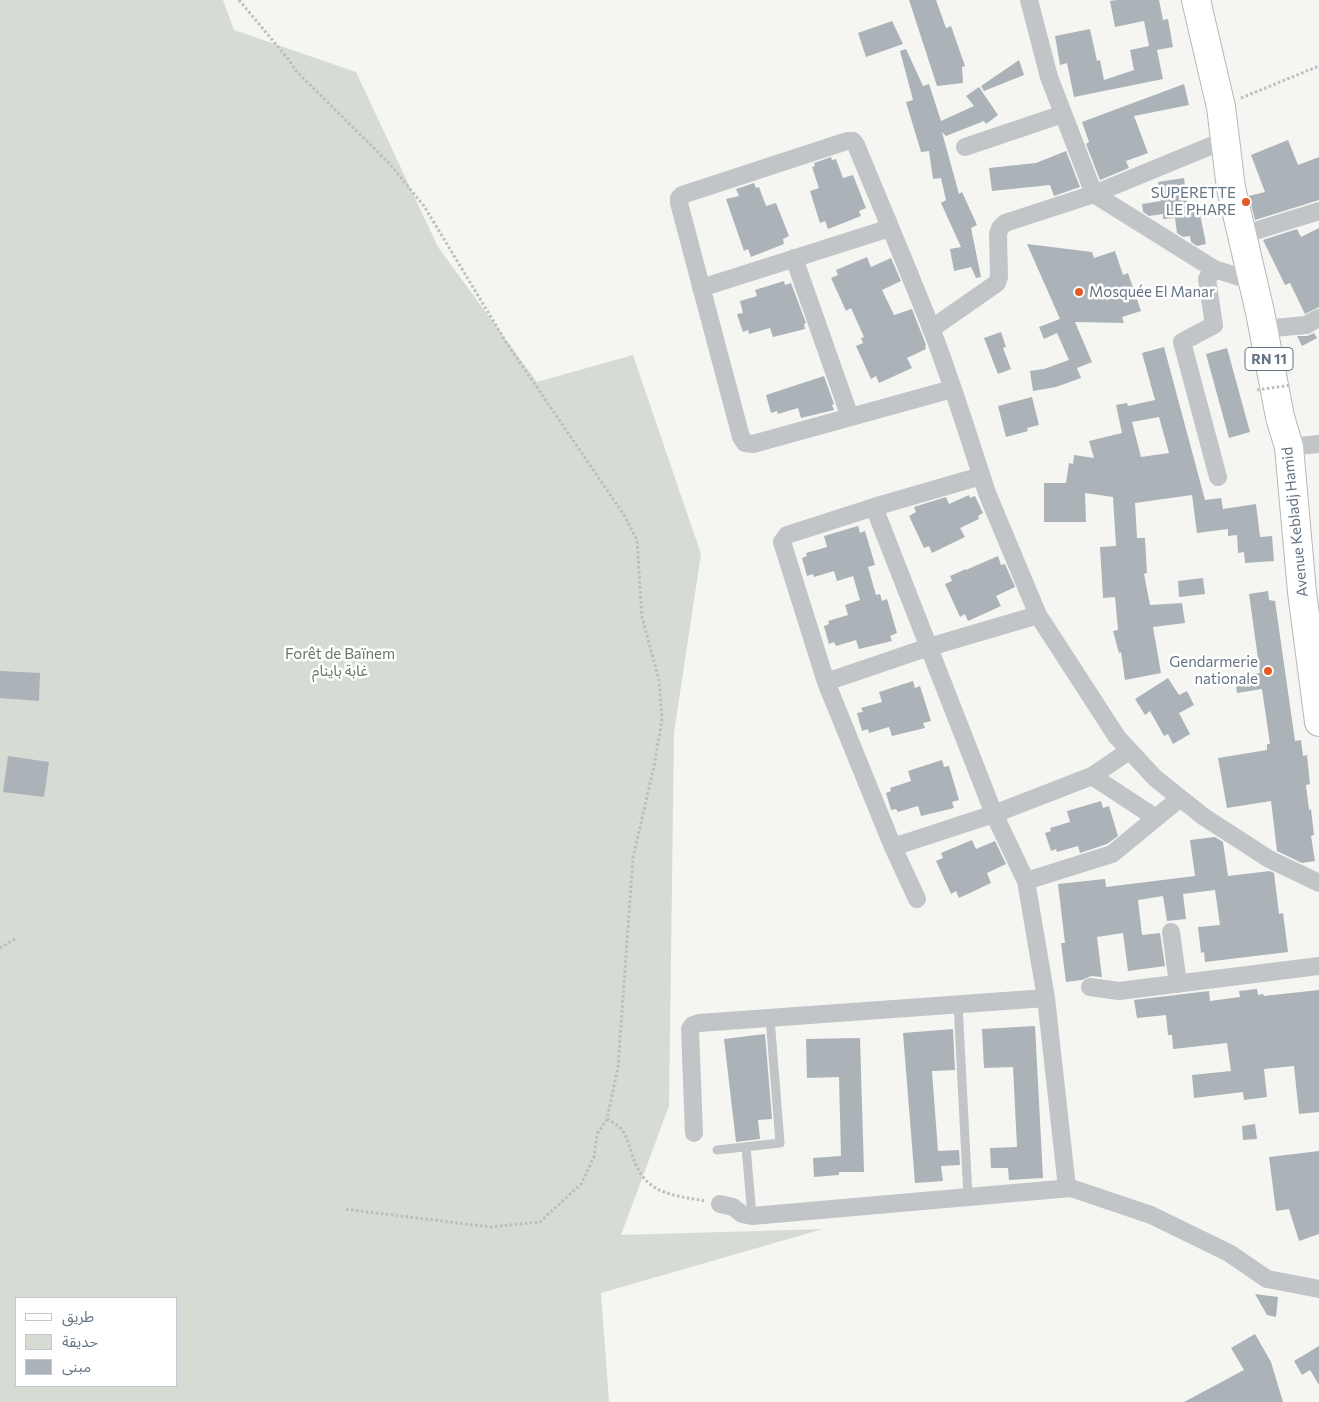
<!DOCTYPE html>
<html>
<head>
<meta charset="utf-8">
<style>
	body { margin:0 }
	#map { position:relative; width:1319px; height:1402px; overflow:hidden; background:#f5f6f2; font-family:Commissioner,"Noto Sans Arabic",sans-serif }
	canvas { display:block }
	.legend { position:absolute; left:15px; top:1297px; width:162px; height:90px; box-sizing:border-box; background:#fff; border:1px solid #c1c7cd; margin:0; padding:6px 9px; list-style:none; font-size:15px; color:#647483 }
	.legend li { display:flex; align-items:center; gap:10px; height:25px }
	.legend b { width:25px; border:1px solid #c1c7cd }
</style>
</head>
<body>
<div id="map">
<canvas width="1319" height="1402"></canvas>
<ul class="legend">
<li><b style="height:6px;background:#fff"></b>طريق</li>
<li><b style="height:14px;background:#d6dcd3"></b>حديقة</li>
<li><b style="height:14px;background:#abb2b8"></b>مبنى</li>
</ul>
</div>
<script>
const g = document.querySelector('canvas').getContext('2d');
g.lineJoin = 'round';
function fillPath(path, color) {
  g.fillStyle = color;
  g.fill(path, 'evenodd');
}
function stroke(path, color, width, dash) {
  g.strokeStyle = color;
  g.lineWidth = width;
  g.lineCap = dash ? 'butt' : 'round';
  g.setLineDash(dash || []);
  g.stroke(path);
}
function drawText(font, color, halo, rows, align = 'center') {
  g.font = font + ' Commissioner,"Noto Sans Arabic",sans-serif';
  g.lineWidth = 5;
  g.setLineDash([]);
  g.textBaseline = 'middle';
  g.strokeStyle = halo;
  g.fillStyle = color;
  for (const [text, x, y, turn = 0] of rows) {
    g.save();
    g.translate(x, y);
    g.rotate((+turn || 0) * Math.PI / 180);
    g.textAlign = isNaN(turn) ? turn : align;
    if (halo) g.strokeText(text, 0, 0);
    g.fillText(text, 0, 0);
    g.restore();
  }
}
fillPath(new Path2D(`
	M0 0H223L234 30 356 72 438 247 537 382 633 355 701 554 674 733 669 1106 621 1235 823 1229 601 1293 609 1402H0ZM16 1298H176V1386H16Z`), '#d6dcd3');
fillPath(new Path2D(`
	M909 0H936L946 28 951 26 965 66 962 67 963 83 937 86Z
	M1117 0H1159L1163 20 1168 19 1173 47 1157 50 1163 79 1074 97 1067 63 1060 65 1055 36 1090 29 1097 61 1100 60 1104 80 1134 70 1130 50 1149 46 1144 21 1115 27 1110 1Z
	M892 21 903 44 866 57 858 33Z
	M906 49 923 86 929 84 941 121 974 106 966 96 979 87 998 115 986 124 984 121 946 136 942 132 959 194 962 192 977 225 971 228 981 277 976 278 971 267 954 271 950 249 961 247 941 203 946 200 941 178 933 179 929 151 921 152 906 102 913 100 900 51Z
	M1019 60 1024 75 984 91 981 86Z
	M1184 84 1189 105 1134 116 1148 153 1126 161 1129 168 1100 180 1086 144 1089 142 1082 122Z
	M1288 140 1298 165 1319 157V200L1255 220 1249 196 1265 192 1251 155Z
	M1066 151 1080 187 1054 196 1050 185 992 191 989 168 1036 163Z
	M831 157 832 160 836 159 843 178 853 175 866 208 859 211 861 216 828 229 825 221 820 223 810 191 819 188 812 167 815 166 814 163Z
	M1184 178 1188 210 1199 209 1206 244 1197 246 1191 242 1190 236 1183 237 1177 233 1175 218 1163 219V214L1149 216 1143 212 1142 204 1161 201 1158 182Z
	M754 183 756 188 759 187 766 206 776 203 789 236 783 239 784 244 751 257 748 249 744 251 726 199 739 196 736 189Z
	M1319 228V307L1305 314 1290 283 1285 285 1263 240 1297 229 1301 237Z
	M1027 244 1092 252 1094 258 1115 251 1123 275 1128 273 1141 311 1122 317 1124 323 1075 322 1092 362 1077 368 1081 378 1056 387 1033 391 1030 371 1044 369 1069 360 1057 333 1044 339 1039 327 1060 319Z
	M867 257 871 267 891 258 901 281 882 290 894 315 912 309 926 345 925 346 926 349 907 358 912 368 879 383 876 376 871 379 856 346 863 343 861 338 864 337 851 308 846 311 831 278 838 275 836 270Z
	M784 281 785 285 791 283 806 323 804 324 805 329 773 337 770 328 749 334 748 330 743 332 737 314 743 313 740 301 757 296 755 290Z
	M1001 332 1006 347 1003 348 1011 369 998 374 984 338Z
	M1314 333 1317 338 1302 346 1297 336H1307Z
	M1164 347 1205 500 1221 498 1223 509 1256 504 1260 537 1272 536 1274 561 1245 563 1244 552 1238 553 1237 535 1228 536V529L1197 533 1192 495 1135 503 1137 538H1145L1147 573 1144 574 1150 605 1182 603 1185 623 1153 627 1161 673 1125 680 1121 652 1119 653 1113 631 1118 630 1115 597 1103 598 1100 547 1116 546 1113 497 1085 493 1086 522H1044V483H1066L1069 463 1073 464 1074 455 1094 458 1089 441 1122 433 1116 405 1127 403 1128 406 1155 400 1142 353ZM1159 417 1169 453 1141 457 1132 422Z
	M1227 348 1250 432 1229 438 1206 354Z
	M824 376 834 404 832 405 834 410 801 418 798 408 778 414 777 411 771 413 766 395Z
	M1032 397 1039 425 1027 428 1028 431 1006 437 998 406Z
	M969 495 970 498 975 496 983 513 978 516 979 519 960 528 965 537 932 553 929 546 924 548 909 516 916 512 914 507 946 497 949 504Z
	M858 526 860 533 865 531 875 565 868 567 876 595 880 594 882 601 887 599 897 633 890 636 892 641 859 649 856 640 836 646 834 642 829 644 824 626 829 624 828 621 848 615 845 605 860 600 853 576 837 581 834 571 814 577 813 574 807 576 802 558 807 556 806 553 827 547 824 536Z
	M998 556 1001 565 1005 564 1015 587 996 596 1001 606 968 621 965 614 960 617 945 584 952 581 950 576 966 569V570Z
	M1203 578 1205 594 1179 597 1178 581Z
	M1268 591 1269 600 1275 601 1295 741 1301 740 1303 756 1307 755 1310 784 1306 785 1309 810 1311 809 1314 835 1311 836 1315 861 1302 863 1277 851 1271 801 1227 808 1218 758 1267 750V744H1270L1262 689 1237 693 1235 676 1260 673 1249 594Z
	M0 671 40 673 39 701 0 698Z
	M1168 678 1179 695 1187 691 1194 705 1179 713 1190 734 1173 744 1168 734 1164 736 1150 711 1145 715 1135 699Z
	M913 681 915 688 920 686 931 721 923 723 925 728 892 736 889 727 869 733 868 729 862 731 857 713 863 712 861 708 882 702 879 692Z
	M8 756 49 762 44 797 3 792Z
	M942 760 944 767 949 766 959 800 952 802 954 808 921 816 918 806 898 812 896 809 891 810 886 793 891 791 890 788 911 781 908 771Z
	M1101 801 1103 808 1109 806 1118 836 1107 844 1080 853 1078 846 1057 852 1056 849 1051 851 1045 833 1051 831 1050 828 1070 822 1067 811Z
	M1215 837 1223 842 1228 876 1270 871 1274 873 1279 914 1283 913 1288 952 1205 962 1204 952 1201 953 1198 927 1220 925 1215 890 1183 894 1186 919 1167 921 1163 896 1138 900 1142 935 1160 933 1165 966 1128 971 1123 933 1097 937 1102 977 1091 976 1082 980 1066 982 1061 943H1065L1058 884 1105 879 1106 887 1195 876 1190 840Z
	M972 840 976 849 995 841 1006 864 987 873 991 883 959 898 956 891 951 894 936 861 943 858 941 853Z
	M1257 989 1258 995 1263 994 1264 996 1319 990V1112L1299 1114 1294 1066 1264 1069 1267 1097 1244 1100 1243 1092 1194 1098 1192 1075 1231 1071 1227 1043 1173 1049 1172 1035H1168L1166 1015 1137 1018 1134 1000 1209 991 1210 1001 1240 997 1239 991Z
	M1035 1026 1043 1178 1009 1180 1008 1168H991L990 1148 1017 1147 1013 1067 984 1068 982 1029Z
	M953 1029 955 1070 932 1071 938 1151 959 1150 960 1165 941 1166 943 1181 915 1183 903 1033Z
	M765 1034 772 1119 758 1120 760 1139 736 1142 724 1039Z
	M860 1038 864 1172H839V1175L814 1177 813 1158 841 1156 839 1077 807 1078 806 1039Z
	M1255 1124 1257 1139 1243 1140 1242 1126Z
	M1319 1151V1234L1299 1241 1289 1209 1276 1211 1269 1157Z
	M1255 1294 1278 1297 1276 1317 1267 1315Z
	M1255 1334 1271 1362 1283 1402H1184L1244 1370 1231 1348Z
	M1319 1346V1385L1310 1370 1302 1375 1294 1361Z`), '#abb2b8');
const primary = new Path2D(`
	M1196 0 1221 107 1231 188 1260 312 1280 417 1289 447 1302 592 1319 722`);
stroke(primary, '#b4b8bc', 30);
stroke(new Path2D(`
	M239 0 289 60 295 70 389 163 424 206 506 342 624 515 637 540 642 617 659 680 662 720 654 766 633 858 618 1067 607 1119 597 1134 594 1157 581 1184 540 1222 491 1227 344 1209
	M1241 98 1319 66
	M0 948 15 939
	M607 1119C610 1121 614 1123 617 1125 634 1138 628 1170 654 1187 668 1196 689 1198 706 1201`), '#bbbdbf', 3, [2.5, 2.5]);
stroke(new Path2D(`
	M958 1004 968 1197
	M746 1147 752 1216
	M717 1150 780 1143 770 1018`), '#c1c5c8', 9);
stroke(new Path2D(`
	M1029 0 1049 77 1094 194 1214 269 1252 281
	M965 147 1063 114
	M1242 235 1319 211
	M794 258 850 417
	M1214 269 1207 279 1214 325 1182 342 1218 477
	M701 288 890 228
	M931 329 997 283 999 277 998 234 1000 228 1005 223 1094 194 1225 140
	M1263 329 1306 325 1319 318
	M952 389 753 444 745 443 741 437 679 203V198L682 195 847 141H853L856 145C881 206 907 266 931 328 952 382 969 438 987 493L1038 615 1117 737 1155 778 1204 817 1269 859 1319 883
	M1289 447 1319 444
	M874 507 994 814 1026 881 1046 998 1067 1188
	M826 682 929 647 1038 615
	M1092 776 1156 818
	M893 847 994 814 1092 776 1129 751
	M1026 881 1112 854 1179 799
	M917 899 893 847 826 682 782 542 787 535 874 507 981 476
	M1171 932 1178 984
	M1090 987 1119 991 1319 966
	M694 1133 690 1029 693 1025 699 1023 1046 998
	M720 1204 733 1207 742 1214 752 1216 1071 1188 1151 1215 1229 1253 1267 1279 1319 1289`), '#c1c5c8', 18);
stroke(primary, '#fff', 28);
stroke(new Path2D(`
	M1257 390 1292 385`), '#bbbdbf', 3, [2.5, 2.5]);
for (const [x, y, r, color] of [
	[1246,202,5,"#e25b25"],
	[1079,292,5,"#e25b25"],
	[1268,671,5,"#e25b25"]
]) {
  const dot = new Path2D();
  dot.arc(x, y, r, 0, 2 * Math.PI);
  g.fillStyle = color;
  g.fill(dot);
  stroke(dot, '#fff', 2);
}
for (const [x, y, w] of [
	[1269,359,48]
]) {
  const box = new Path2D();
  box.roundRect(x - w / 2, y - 11.5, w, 23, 4);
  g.fillStyle = '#fff';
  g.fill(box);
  stroke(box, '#647483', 1);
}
drawText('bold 14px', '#647483', null, [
	["RN 11",1269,359]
]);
drawText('15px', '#647483', '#fff', [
	["SUPERETTE",1236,193],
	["LE PHARE",1236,210],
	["Mosquée El Manar",1089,292,"left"],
	["Gendarmerie",1258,662],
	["nationale",1258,679]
], 'right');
drawText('15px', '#647483', '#fff', [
	["Avenue Kebladj Hamid",1295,522,-96]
]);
drawText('15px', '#677a63', '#fff', [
	["Forêt de Baïnem",340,654],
	["غابة باينام",340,671]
]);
</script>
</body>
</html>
